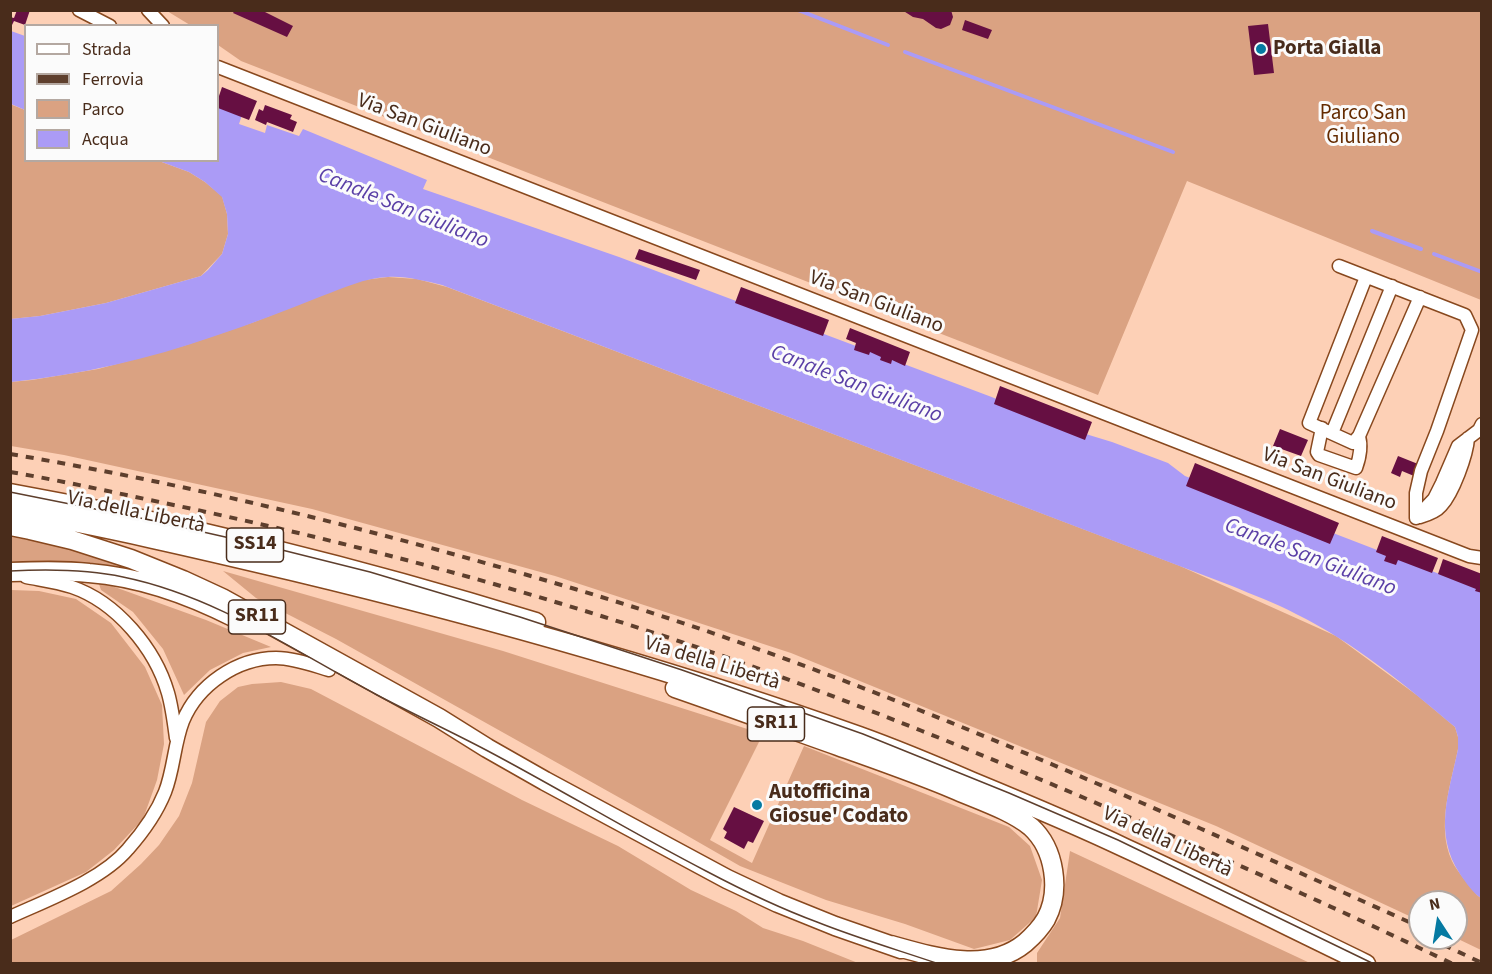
<!DOCTYPE html>
<html>
<head>
<meta charset="utf-8">
<style>
	body { margin:0 }
	#map { position:relative; width:1492px; height:974px; overflow:hidden; background:#fdd0b6; font-family:"Source Sans 3",sans-serif }
	canvas { display:block }
	.frame { position:absolute; inset:0; border:12px solid #492c1b; pointer-events:none }
	.legend { position:absolute; left:24px; top:24px; width:195px; height:138px; box-sizing:border-box; background:#fbfbfb; border:2px solid #b4a8a1; margin:0; padding:8px 10px; list-style:none; font-size:18px; color:#492c1b }
	.legend li { display:flex; align-items:center; gap:12px; height:30px }
	.legend b { width:30px; border:2px solid #b4a8a1 }
	.north { position:absolute; left:1408px; top:890px; width:60px; height:60px; box-sizing:border-box; background:#fbfbfb; border:2px solid #b4a8a1; border-radius:50%; rotate:348deg; font-size:16px; font-weight:700; line-height:24px; text-align:center; color:#492c1b }
	.north::after { content:''; display:block; margin:auto; width:21px; height:27px; background:#057aa2; clip-path:polygon(50% 0,100% 100%,50% 72%,0 100%) }
</style>
</head>
<body>
<div id="map">
<canvas width="1492" height="974"></canvas>
<div class="frame"></div>
<ul class="legend">
<li><b style="height:8px;background:#fff"></b>Strada</li>
<li><b style="height:8px;background:#5e3f2d"></b>Ferrovia</li>
<li><b style="height:16px;background:#daa282"></b>Parco</li>
<li><b style="height:16px;background:#ab9bf6"></b>Acqua</li>
</ul>
<div class="north">N</div>
</div>
<script>
const g = document.querySelector('canvas').getContext('2d');
g.lineJoin = 'round';
function fillPath(path, color) {
  g.fillStyle = color;
  g.fill(path, 'evenodd');
}
function stroke(path, color, width, dash) {
  g.strokeStyle = color;
  g.lineWidth = width;
  g.lineCap = dash ? 'butt' : 'round';
  g.setLineDash(dash || []);
  g.stroke(path);
}
function drawText(font, color, halo, rows, align = 'center') {
  g.font = font + ' "Source Sans 3",sans-serif';
  g.lineWidth = 6;
  g.setLineDash([]);
  g.textBaseline = 'middle';
  g.strokeStyle = halo;
  g.fillStyle = color;
  for (const [text, x, y, turn = 0] of rows) {
    g.save();
    g.translate(x, y);
    g.rotate((+turn || 0) * Math.PI / 180);
    g.textAlign = isNaN(turn) ? turn : align;
    if (halo) g.strokeText(text, 0, 0);
    g.fillText(text, 0, 0);
    g.restore();
  }
}
fillPath(new Path2D(`
	M167 11H1481V300L1187 181 1098 395 241 61 218 45V26L190 25Z
	M10 104 25 110 26 160 159 161 189 172 205 182 222 196 227 214 228 234 222 254 201 276 106 303 40 316 11 319Z
	M388 277 417 279 447 287 1180 566 1336 636 1418 696 1455 727 1458 737V749C1451 784 1436 826 1452 861 1457 872 1470 885 1477 895L1481 898V950L1456 938V902H1420V921L1216 826 791 653 555 576 312 509 64 455 11 446 10 382 32 380 98 369 183 346 254 322 343 287 363 280Z
	M10 537 60 545 129 568 19 562 11 563Z
	M223 571 503 651 763 734 710 840 752 863 804 746 1009 827 1030 846 1042 880 1036 917 1010 940 974 949 905 924 826 900 740 866 679 831 336 639 256 598Z
	M98 581 206 620 271 647 243 653 210 670 184 695 163 649 133 612 101 590Z
	M11 590 39 591 76 599 111 623 145 667 162 705 164 744 157 780 143 819 114 850 86 872 11 906Z
	M281 682 311 689 522 800 618 846 691 890 736 911 763 928 803 941 858 963H11V940L111 891 141 864 159 845 179 816 192 783 206 722 220 701 238 687 252 684Z
	M1070 851 1310 963H1037V953L1060 918Z`), '#daa282');
fillPath(new Path2D(`
	M11 31 25 36V110L11 104Z
	M218 106 242 115 239 124 265 133 267 125 299 136 303 129 427 180 423 189 619 257 989 396 1089 435 1112 442 1168 463 1185 476 1481 590V898C1473 893 1466 883 1460 874 1433 833 1449 793 1458 749V737L1455 727C1405 685 1355 643 1296 614 1276 603 1253 595 1232 586L442 285C424 281 406 276 388 277 364 278 344 288 322 296 287 310 251 324 215 336 149 359 80 375 11 382L10 319 40 316 106 303 201 276 208 270 222 254 228 234 227 214 222 197 205 182 189 172 159 161 218 160Z`), '#ab9bf6');
stroke(new Path2D(`
	M798 10 888 45
	M905 52 1173 152
	M1372 231 1421 249
	M1434 254 1482 272`), '#ab9bf6', 4);
fillPath(new Path2D(`
	M17 10H30L25 25 14 21 10 29V17L14 18Z
	M235 10H261L293 26 287 37 233 13Z
	M902 10H951L953 17 950 25 941 29 936 28 923 19 913 17Z
	M965 20 992 30 988 39 962 30Z
	M1268 24 1274 73 1254 75 1248 26Z
	M222 87 257 101 249 120 218 108V99Z
	M265 105 292 115 290 119 297 122 293 132 267 122 266 125 255 120 259 109 263 111Z
	M639 249 700 270 696 280 635 259Z
	M741 287 829 320 823 336 735 303Z
	M850 328 910 352 905 366 892 360 891 364 880 360 881 357 870 352 869 355 854 350 856 343 846 339Z
	M1000 386 1092 422 1085 440 994 404Z
	M1280 429 1308 440 1301 456 1273 446Z
	M1398 456 1418 464 1414 476 1402 471 1400 477 1391 473Z
	M1195 463 1339 523 1330 544 1186 486Z
	M1382 536 1438 558 1432 573 1398 560 1396 565 1384 561 1386 556 1376 552Z
	M1443 559 1482 574V593L1475 591 1476 589 1438 574Z
	M734 807 764 821 753 843 748 841 744 849 724 838 727 832 723 829Z`), '#660f42');
const minor = new Path2D(`
	M79 10 110 26
	M148 10 163 26
	M218 67 1469 556 1482 558
	M1339 266 1465 315 1472 330 1437 431 1421 471 1416 493V518
	M1366 277 1309 423 1353 443 1359 436 1420 297
	M1322 428 1317 452 1319 455 1356 468C1360 457 1362 447 1359 436
	M1332 433 1392 286
	M1420 517C1427 515 1436 512 1441 506 1453 493 1467 455 1468 438
	M1416 518 1434 499 1442 483 1458 446 1479 430 1482 424
	M26 577C41 580 57 582 72 587 116 602 155 648 168 693 172 707 174 723 176 738
	M10 917C47 900 102 880 128 849 143 832 157 812 165 792 174 769 174 744 183 721 198 685 237 658 276 658 293 658 312 665 329 670`);
const highway = new Path2D(`
	M10 493C188 525 364 569 536 622
	M10 510C105 527 199 549 292 571 484 617 674 670 859 736 898 750 936 766 973 782 1024 803 1075 824 1125 848 1206 885 1285 925 1366 964
	M10 526 30 530 72 540 131 559 183 580 222 598 439 718 487 748 545 781 727 879 778 903 835 926 901 949
	M10 572C37 571 63 570 89 573 140 577 190 595 235 618
	M675 688C730 707 784 727 838 746 877 760 915 773 953 789 978 800 1010 810 1031 827 1055 849 1061 891 1046 919 1040 929 1033 936 1025 943 987 974 934 957 891 945`);
stroke(minor, '#88481e', 15);
stroke(highway, '#88481e', 21);
stroke(minor, '#fff', 12);
stroke(highway, '#fff', 18);
stroke(new Path2D(`
	M10 492 150 520 274 548 370 572 520 617 682 670 863 734 1009 793 1118 840 1374 964
	M10 571C48 569 86 569 123 577 216 596 294 651 377 695 413 714 450 731 486 750 560 789 632 833 706 871 742 890 779 908 817 922 857 938 898 950 939 964`), '#5e3f2d', 1.5);
stroke(new Path2D(`
	M10 454C158 479 304 513 449 553 540 578 632 605 721 636 960 719 1190 823 1420 927
	M10 472C64 481 116 493 169 504 354 543 537 592 717 654 860 704 999 761 1138 821 1244 867 1349 914 1453 964
	M1429 938 1482 963`), '#5e3f2d', 4, [8, 8]);
for (const [x, y, r, color] of [
	[1261,49,6,"#057aa2"],
	[757,805,6,"#057aa2"]
]) {
  const dot = new Path2D();
  dot.arc(x, y, r, 0, 2 * Math.PI);
  g.fillStyle = color;
  g.fill(dot);
  stroke(dot, '#fbfbfb', 2);
}
for (const [x, y, w] of [
	[255,545,57],
	[257,617,57],
	[776,724,57]
]) {
  const box = new Path2D();
  box.roundRect(x - w / 2, y - 17, w, 34, 4.5);
  g.fillStyle = '#fbfbfb';
  g.fill(box);
  stroke(box, '#492c1b', 1.5);
}
drawText('bold 20px', '#492c1b', null, [
	["SS14",255,545],
	["SR11",257,617],
	["SR11",776,724]
]);
drawText('bold 21px', '#492c1b', '#fbfbfb', [
	["Porta Gialla",1273,49],
	["Autofficina",769,793],
	["Giosue' Codato",769,817]
], 'left');
drawText('21px', '#642b00', '#fbfbfb', [
	["Parco San",1363,114],
	["Giuliano",1363,138]
]);
drawText('21px', '#492c1b', '#fbfbfb', [
	["Via San Giuliano",424,126,21],
	["Via San Giuliano",876,303,21],
	["Via San Giuliano",1329,480,21],
	["Via della Libertà",136,513,12],
	["Via della Libertà",712,664,17],
	["Via della Libertà",1167,843,25]
]);
drawText('italic 22px', '#5a3fa6', '#fbfbfb', [
	["Canale San Giuliano",403,209,22],
	["Canale San Giuliano",856,385,21],
	["Canale San Giuliano",1310,558,21]
]);
</script>
</body>
</html>
